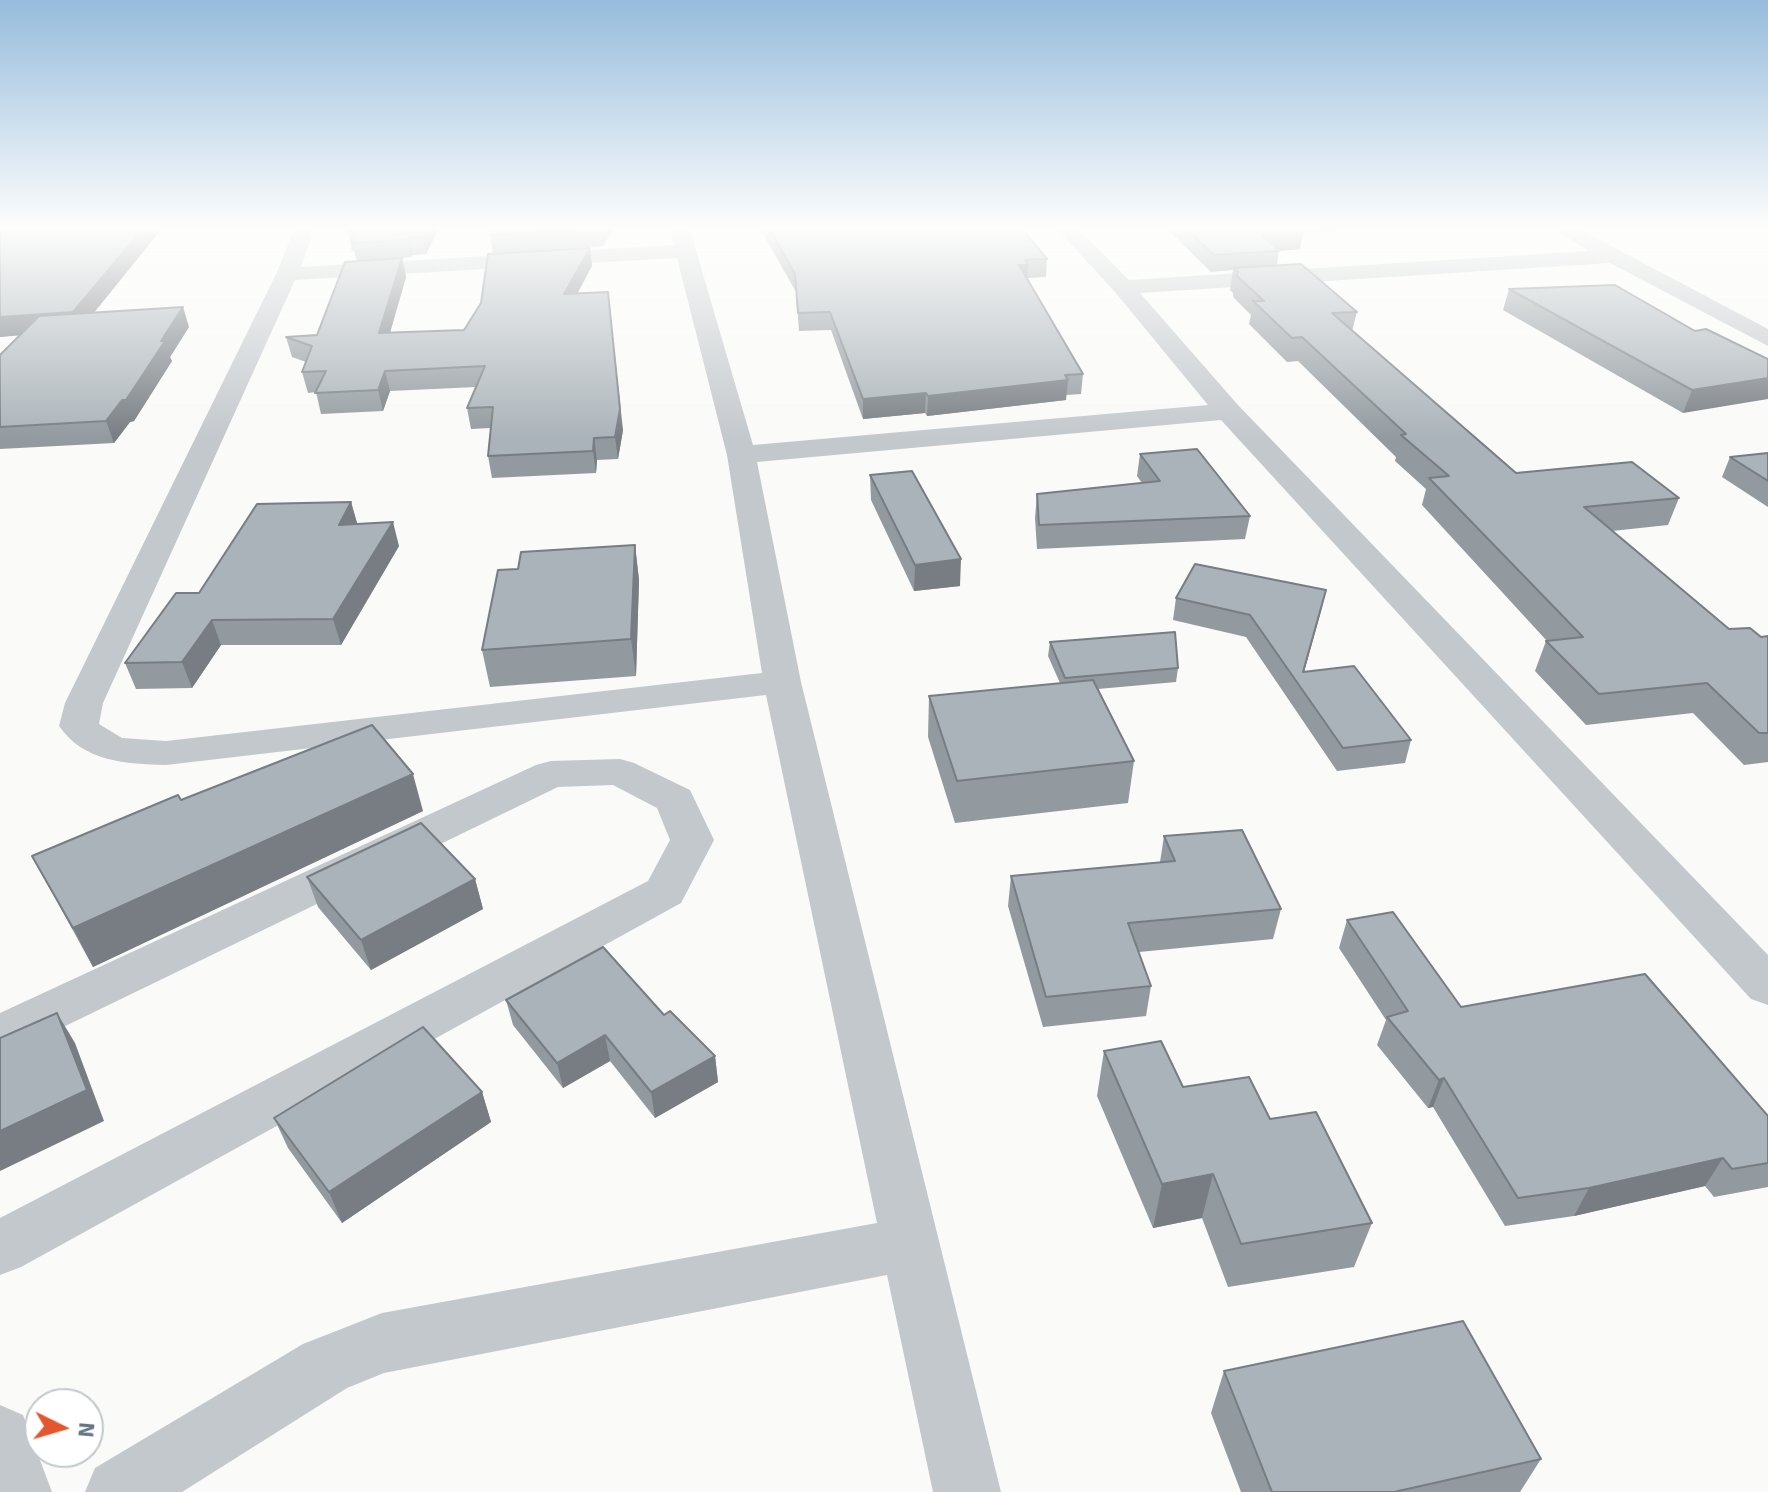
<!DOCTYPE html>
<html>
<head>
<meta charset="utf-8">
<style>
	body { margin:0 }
	#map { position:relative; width:1768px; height:1492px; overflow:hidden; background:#fafaf8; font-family:Signika,sans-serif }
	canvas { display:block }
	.north { position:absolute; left:24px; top:1388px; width:80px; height:80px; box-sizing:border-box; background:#fff; border:2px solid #c1c8cd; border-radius:50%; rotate:95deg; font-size:22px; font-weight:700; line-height:32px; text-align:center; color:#657683 }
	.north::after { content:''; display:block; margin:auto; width:28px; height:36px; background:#e4572e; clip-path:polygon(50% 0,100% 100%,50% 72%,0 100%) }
</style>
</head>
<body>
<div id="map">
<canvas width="1768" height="1492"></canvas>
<div class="north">N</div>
</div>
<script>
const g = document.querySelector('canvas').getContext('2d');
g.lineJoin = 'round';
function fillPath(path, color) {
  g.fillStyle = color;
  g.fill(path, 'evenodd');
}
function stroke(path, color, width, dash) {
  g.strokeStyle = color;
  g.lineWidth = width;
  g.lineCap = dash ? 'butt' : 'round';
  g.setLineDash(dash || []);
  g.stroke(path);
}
fillPath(new Path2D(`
	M294 230H314L301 267 674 245 670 230H690L753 445 1208 405 1115 292 1058 230H1079L1129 280 1589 251 1556 230H1581L1768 329V346L1610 263 1140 293 1238 405 1768 955V1005L1751 999 1221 420 757 462 801 682 1001 1492H933L887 1275 384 1373 347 1388 182 1492H85L95 1468 303 1344 382 1313 877 1223 766 695 166 765C126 764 84 762 59 726L65 703 276 274ZM677 258 727 455 762 673 166 741 122 738 99 724 103 703 295 280Z
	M620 759 634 763 690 790 714 840 681 903 21 1267 0 1275V1218L648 881 670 840 657 808 613 785 558 787 18 1049 0 1055V1013L536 765 551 761Z
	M0 1405 23 1415 52 1492H0Z`), '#c3c8cc');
fillPath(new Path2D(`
	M0 230 94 312 189 327 170 357 172 361 134 421 130 422 114 443 0 449V355L20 335 0 337Z
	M438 230 426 254 412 255V257L357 261 354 251H352L348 233Z
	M491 230H611V232L603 246 493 253 490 235Z
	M761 230H1023L1047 259 1046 277 1028 278V280L1083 374 1081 394 1066 395V400L927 416 925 413 863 419 831 330 799 331 796 292Z
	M1168 230H1354L1302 232 1300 249 1279 251 1277 265 1357 312 1352 331 1516 473 1679 498 1668 525 1612 531 1729 629 1761 637 1768 636V762L1744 765 1693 713 1586 725 1535 671 1546 641H1547L1422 505 1426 489 1395 461 1396 457 1298 361 1287 362 1249 324 1251 315 1233 297V293L1230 290 1233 270 1211 272Z
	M590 248 592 266 577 293 623 430 618 459 597 460 596 473 492 478 488 456 491 428 471 429 467 408 476 387 390 391 383 411 321 414 316 392 308 393 302 372 306 362 292 357 286 337 317 335 402 258 406 277 390 333 464 330Z
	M1509 289 1695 331 1768 359 1683 413 1503 310Z
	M1768 453V507L1722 477 1730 457Z
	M1140 454 1250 516 1245 539 1037 549 1035 518 1037 494 1142 483 1137 476Z
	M870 475 960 586 914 591 871 500Z
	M351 502 357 524 399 546 341 645H221L192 688 136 689 125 663 199 593Z
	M635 545 639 580 636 676 490 687 482 650 518 569Z
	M1326 590 1304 672 1411 740 1405 763 1337 771 1246 637 1173 620 1176 598Z
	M1050 642 1178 668 1176 682 1098 689 1134 761 1128 803 955 823 928 737 929 696 1060 683 1048 656Z
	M181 800 423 811 93 967 32 856Z
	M1164 836 1281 909 1273 939 1139 952 1151 986 1146 1016 1043 1027 1008 906 1011 876 1160 862Z
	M307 877 475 879 483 909 371 970 318 907Z
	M1347 920 1461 1007 1768 1116V1187L1714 1197 1705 1186 1574 1216 1505 1226 1433 1107 1428 1108 1377 1045 1386 1020 1339 948Z
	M506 1000 664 1015 715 1056 718 1082 655 1118 610 1061 563 1088 513 1025Z
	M1104 1051 1183 1087 1270 1119 1372 1223 1354 1267 1228 1287 1202 1218 1153 1228 1097 1096Z
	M482 1092 491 1122 342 1223 288 1148 274 1118Z
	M1224 1371 1541 1459 1520 1492H1241L1211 1413Z`), '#929a9f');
fillPath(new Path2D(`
	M142 230H161L80 330 0 337V317Z
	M426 230H438L426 254 423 237Z
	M601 230H611V232L603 246Z
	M1303 233 1300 249 1259 252 1262 235Z
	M409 237 412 255V257L408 240Z
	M590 248 592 266 567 313 564 294Z
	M402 258 406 277 384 353 379 333Z
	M1019 265H1028L1027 282Z
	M608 292 623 430 618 459 615 437Z
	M183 307 189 327 170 357 172 361 134 421 130 422 114 443 106 421Z
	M385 371 390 391 383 411 378 390Z
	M1768 378V399L1683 413 1692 390Z
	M1068 380 1066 400 927 416 928 396Z
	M926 393 925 413 863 419V399Z
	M594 438 597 460 596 473 593 451Z
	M351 502 358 526 339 525Z
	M393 522 399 546 341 645 333 619Z
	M635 545 639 580 636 676 631 639Z
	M961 559 960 586 914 591 915 565Z
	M1326 590 1321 611 1300 686 1303 672Z
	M212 620 221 645 192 688 182 662Z
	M413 774 423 811 93 967 73 928Z
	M475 879 483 909 371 970 361 940Z
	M57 1013 75 1043 104 1121 0 1171V1131Z
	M605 1035 610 1061 563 1088 557 1063Z
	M715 1056 718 1082 655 1118 651 1092Z
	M1444 1078 1433 1107 1428 1108 1439 1080Z
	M482 1092 491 1122 342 1223 329 1192Z
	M1723 1158 1705 1186 1574 1216 1589 1188Z
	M1213 1174 1202 1218 1153 1228 1162 1184Z`), '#777d82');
const building = new Path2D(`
	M0 230H142L73 312 0 317Z
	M350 230H426L423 237H409L408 240 352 243 356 233H348Z
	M491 230H578L490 235Z
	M770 230H1023L1047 259 1025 260 1028 265H1019L1083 374 1065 375 1068 380 928 396 926 393 863 399 830 312 798 313 795 274Z
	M1187 230H1299L1303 233 1262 235 1279 251 1214 255Z
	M590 248 564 294 608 292 620 409 615 437 594 438 593 451 488 456 493 407 467 408 485 366 385 371 378 390 315 393 326 371 302 372 312 346 286 337 317 335 345 262 402 258 379 333 464 330 481 303 488 254Z
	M1301 264 1357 312 1332 313 1516 473 1632 462 1679 498 1584 507 1729 629 1750 628 1761 637 1768 636V733H1759L1707 683 1599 694 1546 641 1583 637 1429 478 1449 476 1401 435 1406 434 1302 337 1292 338 1253 301H1264L1236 275 1238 272 1234 268Z
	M1615 285 1695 331 1706 329 1768 359V378L1692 390 1509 289Z
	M183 307 161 341H165L126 400H122L106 421 0 427V355L39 316Z
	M1197 449 1250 516 1039 525 1037 494 1160 481 1140 454Z
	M1768 453V481L1730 457Z
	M912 471 961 559 915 565 870 475Z
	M351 502 339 525 393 522 333 619 212 620 182 662 125 663 176 593H199L257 504Z
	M635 545 631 639 482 650 498 570 518 569 521 552Z
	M1195 564 1326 590 1303 672 1354 666 1411 740 1343 748 1250 615 1176 598Z
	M1175 632 1178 668 1065 678 1050 642Z
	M1093 680 1134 761 957 781 929 696Z
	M372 725 413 774 73 928 32 856 178 795 181 800Z
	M421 823 475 879 361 940 307 877Z
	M1242 830 1281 909 1128 923 1151 986 1046 997 1011 876 1175 861 1164 836Z
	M1393 912 1461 1007 1645 974 1768 1116V1163L1732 1169 1723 1158 1589 1188 1518 1198 1444 1078 1439 1080 1387 1017 1408 1011 1347 920Z
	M603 947 664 1015 670 1011 715 1056 651 1092 605 1035 557 1063 506 1000Z
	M57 1013 87 1090 0 1131V1038Z
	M423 1027 482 1092 329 1192 274 1118Z
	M1161 1041 1183 1087 1249 1077 1270 1119 1316 1112 1372 1223 1241 1244 1213 1174 1162 1184 1104 1051Z
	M1463 1321 1541 1459 1394 1492H1272L1224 1371Z`);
fillPath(building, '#aab3b9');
stroke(building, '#777d82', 2);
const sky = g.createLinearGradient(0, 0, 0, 439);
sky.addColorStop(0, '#96bcdc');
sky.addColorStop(0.52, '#fdfdfc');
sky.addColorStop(1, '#fdfdfc00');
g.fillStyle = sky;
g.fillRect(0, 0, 1768, 439);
</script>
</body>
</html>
